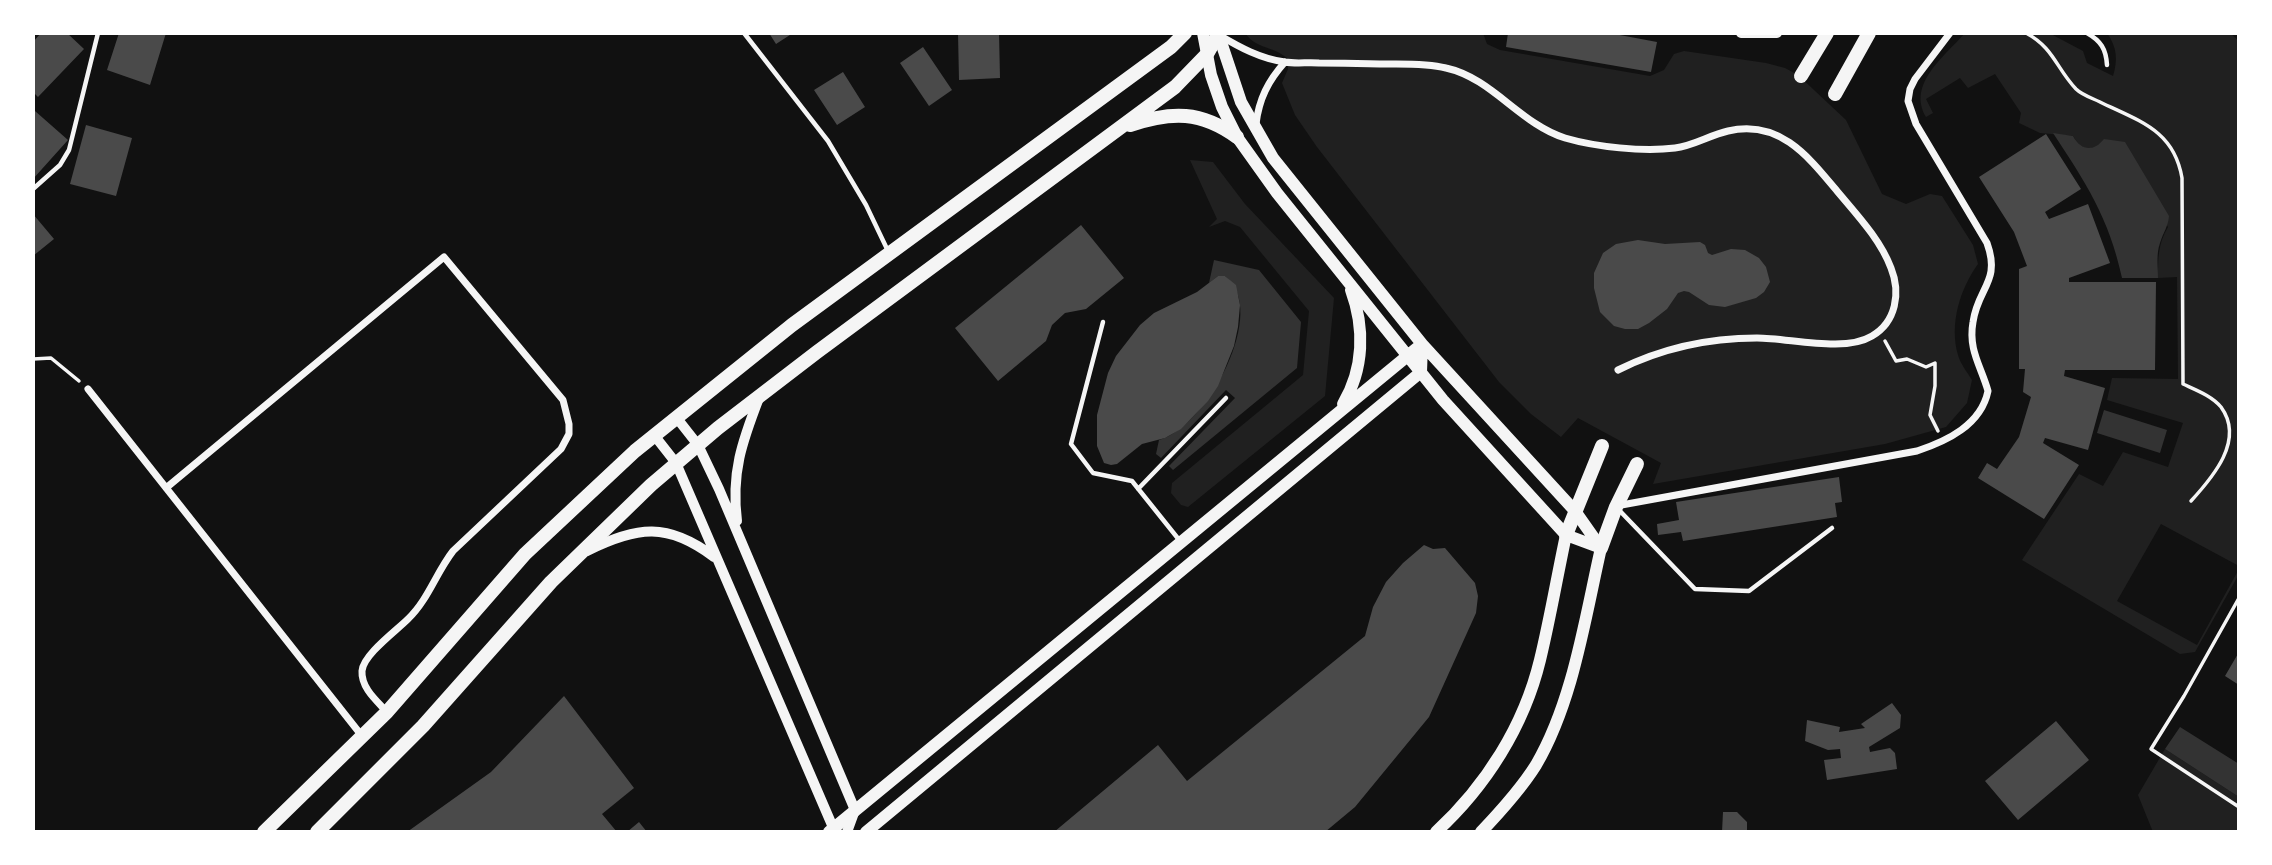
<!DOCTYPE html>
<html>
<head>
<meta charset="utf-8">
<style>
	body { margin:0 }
	#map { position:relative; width:2272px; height:865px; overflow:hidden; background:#111; font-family:"Noto Sans",sans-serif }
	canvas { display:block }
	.frame { position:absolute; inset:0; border:35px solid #fff; pointer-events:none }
</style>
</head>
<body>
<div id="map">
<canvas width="2272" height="865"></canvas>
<div class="frame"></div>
</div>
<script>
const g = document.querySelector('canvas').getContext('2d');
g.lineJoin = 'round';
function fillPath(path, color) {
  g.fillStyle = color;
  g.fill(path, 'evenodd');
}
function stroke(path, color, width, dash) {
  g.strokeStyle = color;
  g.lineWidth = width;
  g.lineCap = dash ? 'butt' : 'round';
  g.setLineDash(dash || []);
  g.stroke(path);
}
fillPath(new Path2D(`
	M1245 33H1483L1487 44 1500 50 1650 76 1664 70 1674 54 1684 51 1766 63 1785 68 1798 75 1846 120 1882 194 1906 204 1930 194 1942 196 1973 245 1978 264C1960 289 1949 324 1958 355 1960 363 1967 372 1972 380L1967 403 1946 427 1885 444 1653 484 1661 463 1578 418 1561 437 1531 414 1499 382 1317 147 1295 115 1282 83 1288 69 1287 58C1273 46 1256 49 1245 33Z
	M1965 33H2049L2083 51 2087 63 2113 76C2118 60 2117 47 2107 33H2230L2239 41V566L2161 524 2117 601 2197 645 2239 569V574L2195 652 2180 654 2022 560 2079 474 2103 486 2123 452 2168 467 2183 423 2107 400 2112 378 2178 379 2177 277 2158 278C2158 258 2158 244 2168 227L2105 139C2093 151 2083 153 2073 136L2040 133 2019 123 2021 113 1995 74 1968 88 1960 78 1926 99 1933 113 1926 117C1907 84 1944 57 1965 33Z
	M1190 160 1213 162 1245 204 1334 298 1325 396 1188 507 1181 505 1171 493 1172 483 1303 375 1309 311 1240 227 1225 221 1209 227 1217 219Z
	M2165 749 2239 797V832H2153L2138 795Z`), '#202020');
fillPath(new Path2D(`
	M2053 133 2073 136C2082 152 2094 151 2104 139L2125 142 2169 216C2168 227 2163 233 2160 243 2156 254 2158 266 2158 278H2122C2109 218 2086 183 2053 133Z
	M1214 260 1259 270 1301 322 1297 368 1173 470 1169 466 1235 398 1226 390 1161 458 1156 454 1159 440C1207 427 1270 310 1225 276H1218L1209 283Z
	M2104 410 2167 430 2160 453 2097 433Z
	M2180 727 2239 764V797L2165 749Z`), '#333');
fillPath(new Path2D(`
	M41 33H67L84 49 38 97 33 92V42Z
	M119 33H166L150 85 107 70Z
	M769 33H793L776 44Z
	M958 33H999L1000 78 959 80Z
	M1508 33H1609L1657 42 1651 72 1506 47Z
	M923 47 952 90 929 106 900 63Z
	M843 72 865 107 837 125 814 90Z
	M35 111 68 140 33 179V112Z
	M86 125 132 138 116 196 70 184Z
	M2046 134 2081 189 2045 212 2049 219 2088 204 2110 263 2069 278V282H2156L2155 370H2065L2064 376 2105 388 2088 450 2045 438 2043 443 2079 465 2044 519 1978 478 1987 463 1997 469 2019 437 2031 397 2023 392 2025 369H2019V269L2027 266 2014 232 1979 177Z
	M33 214 54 239 33 256Z
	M1081 225 1124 278 1086 309 1065 313 1052 325 1046 341 998 381 955 328Z
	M1638 240 1665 244 1700 242 1705 245 1708 253 1712 255 1731 249 1745 250 1759 258 1766 267 1770 282 1764 292 1756 298 1725 307 1709 305 1689 292 1684 291 1678 293 1667 309 1649 323 1638 329H1625L1614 326 1600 312 1594 288V273L1603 253 1616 244Z
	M1218 276H1225L1236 285 1240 305 1238 327 1234 346 1218 386 1208 401 1181 429 1165 438 1142 444 1117 464 1111 465 1104 463 1097 446V415L1108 373 1116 356 1140 325 1154 313 1197 292Z
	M1839 477 1842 502 1835 503 1837 517 1683 541 1681 532 1658 535 1657 524 1679 520 1676 502Z
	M1424 545 1433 549 1445 548 1475 583 1478 596 1476 613 1429 717 1355 807 1325 832H1054L1158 745 1187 781 1365 636 1373 607 1386 582 1403 563Z
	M2239 652V685L2225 676Z
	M564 696 634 788 602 814 617 832H407L491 772Z
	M1892 703 1901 715 1900 728 1869 747 1870 752 1890 748 1895 753 1897 769 1827 780 1824 760 1841 758 1840 749 1828 750 1805 741 1807 720 1840 727 1839 732 1865 728 1861 724Z
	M2056 721 2089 760 2018 820 1985 781Z
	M1723 812H1737L1747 822V832H1722Z
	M639 822 647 832H627Z`), '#4a4a4a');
stroke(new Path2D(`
	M2026 33C2054 48 2056 68 2076 89 2082 95 2092 98 2100 102 2139 121 2174 130 2182 178L2183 384C2196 390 2212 396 2221 407 2245 440 2213 477 2191 501
	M1885 341 1896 361 1907 359 1926 367 1935 363V386L1930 415 1938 431
	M33 359 51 358 79 381
	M2239 598 2184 696 2151 749 2239 807`), '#f5f5f5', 3.5);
stroke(new Path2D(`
	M744 33 828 141 866 205 888 251
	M2087 33C2101 41 2106 49 2107 65
	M33 189 60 165 69 150 98 33
	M1103 322 1071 444 1093 473 1132 481 1180 541
	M1138 489 1226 398
	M1619 510 1695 589 1749 591 1832 528`), '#f5f5f5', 4.5);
stroke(new Path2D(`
	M1219 35C1239 47 1261 59 1285 62 1296 64 1308 62 1319 63 1344 63 1370 64 1396 64 1413 64 1430 64 1446 68 1492 78 1520 124 1565 138 1596 147 1643 152 1675 148 1693 146 1710 135 1728 131 1779 119 1808 156 1837 191 1857 215 1880 239 1891 268 1901 293 1896 322 1872 336 1844 353 1790 338 1757 338 1707 338 1662 348 1618 370
	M1256 124C1259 99 1268 81 1285 62
	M88 389 362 736
	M166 488 444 257 563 400 569 424V434L561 449 453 551C436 573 428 600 408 619 396 631 363 655 362 671 361 688 377 701 387 712
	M1616 506 1917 451C1947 441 1981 425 1988 391 1981 366 1968 350 1973 322 1978 287 2001 282 1987 243L1916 124 1908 101 1910 89 1915 79 1950 33`), '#f5f5f5', 7);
stroke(new Path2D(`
	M1741 33H1777
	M676 417 698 445 719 489 855 810 847 832
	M654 435 676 463 835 832
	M737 521C731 473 742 442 759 398
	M587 551C637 526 668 522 714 557`), '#f5f5f5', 10);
stroke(new Path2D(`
	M1203 33 1211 75 1222 107 1237 137 1277 193 1443 400 1566 535 1601 548
	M1218 33 1241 102 1273 158 1422 344 1421 372
	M1343 404C1364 369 1365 328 1351 290
	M829 832 1422 344 1575 511 1601 548
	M866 832 1421 372
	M1436 832C1486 786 1524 726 1540 660 1550 619 1557 577 1566 535
	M1481 832C1500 812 1521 789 1536 765 1573 702 1585 618 1601 548`), '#f5f5f5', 12);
stroke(new Path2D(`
	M1801 76 1827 33
	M1835 94 1869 33
	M1130 125C1172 111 1201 111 1237 137
	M1566 535 1602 446
	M1601 548 1616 507 1637 464
	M264 832 387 712 525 554 635 451 792 325 1171 47 1185 33
	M317 832 423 726 551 582 651 485 718 428 817 352 1175 87 1207 54 1219 33`), '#f5f5f5', 14);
</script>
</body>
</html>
